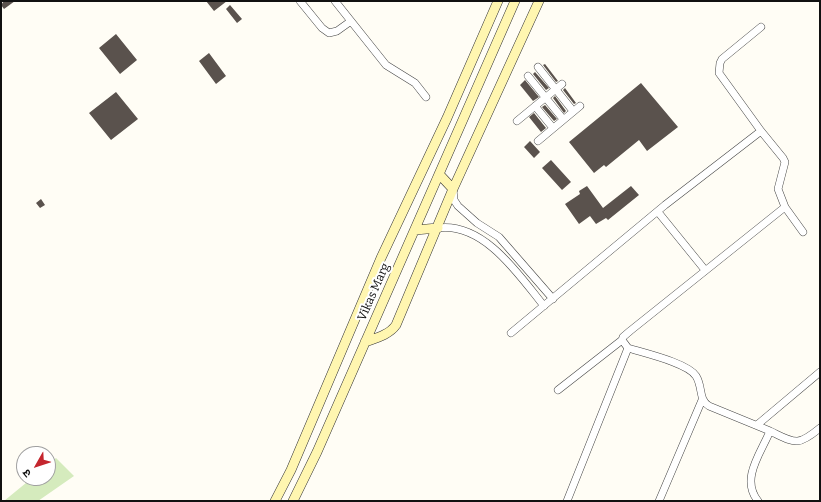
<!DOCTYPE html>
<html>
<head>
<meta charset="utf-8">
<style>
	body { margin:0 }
	#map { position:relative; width:821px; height:502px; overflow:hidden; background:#fffdf5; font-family:Bitter,"Noto Sans Devanagari",serif }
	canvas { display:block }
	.frame { position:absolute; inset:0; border:2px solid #111; pointer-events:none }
	.north { position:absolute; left:16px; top:446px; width:40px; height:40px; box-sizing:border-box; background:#fff; border:1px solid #a0a0a0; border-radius:50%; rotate:231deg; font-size:11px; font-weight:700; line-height:16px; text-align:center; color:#111 }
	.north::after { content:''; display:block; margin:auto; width:14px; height:18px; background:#c4262e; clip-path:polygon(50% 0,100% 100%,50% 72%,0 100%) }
</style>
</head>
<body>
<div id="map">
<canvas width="821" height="502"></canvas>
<div class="frame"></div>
<div class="north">उ</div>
</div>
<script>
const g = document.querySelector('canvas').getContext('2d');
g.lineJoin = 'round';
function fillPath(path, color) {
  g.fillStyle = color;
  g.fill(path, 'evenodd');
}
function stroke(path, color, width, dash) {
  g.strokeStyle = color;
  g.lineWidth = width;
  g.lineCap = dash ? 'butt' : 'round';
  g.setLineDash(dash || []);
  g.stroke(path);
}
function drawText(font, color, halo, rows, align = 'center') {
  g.font = font + ' Bitter,serif';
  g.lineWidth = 4;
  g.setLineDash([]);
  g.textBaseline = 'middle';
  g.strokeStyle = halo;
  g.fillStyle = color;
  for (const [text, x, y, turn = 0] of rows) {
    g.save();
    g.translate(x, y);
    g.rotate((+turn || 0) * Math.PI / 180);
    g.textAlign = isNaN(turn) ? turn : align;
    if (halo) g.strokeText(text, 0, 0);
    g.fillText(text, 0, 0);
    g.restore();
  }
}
fillPath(new Path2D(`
	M56 458 74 476 38 501H4L32 478H48V464Z`), '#d5ebbd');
fillPath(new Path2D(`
	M4 1H15L4 9 1 5Z
	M206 1H227L214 11Z
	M230 5 242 19 237 23 226 9Z
	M116 34 137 60 120 74 99 48Z
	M209 53 226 76 216 84 199 61Z
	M545 64 558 81 556 82 543 65Z
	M535 72 549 88 546 90 533 74Z
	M525 80 539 97 533 101 520 85Z
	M641 83 678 127 647 151 639 140 606 167 604 165 594 173 569 142Z
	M565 88 576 103 574 104 563 90Z
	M116 92 138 119 111 140 89 113Z
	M555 96 566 111 564 113 553 98Z
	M545 105 557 119 554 121 542 107Z
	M534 113 546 128 541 132 529 117Z
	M530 141 540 152 534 158 524 147Z
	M551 160 571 182 562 190 542 168Z
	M587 186 603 208 631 186 639 195 608 220 606 218 596 224 590 216 579 224 565 204 580 194 579 191Z
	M41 199 45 205 40 208 36 203Z`), '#5a524d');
const street = new Path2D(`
	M300 1 322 28 329 33 337 31 351 21
	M335 1 386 65 415 83 426 97
	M761 27 722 59 720 63 719 73 761 131 783 158 785 162 778 189 785 207 803 232
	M538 67 573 111
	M528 76 563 119
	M535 106 553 128
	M517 121 562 84
	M538 141 580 106
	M453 189 454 200 458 206 477 223 499 237 553 299
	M658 212 705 270
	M438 228C484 222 519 275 544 306
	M511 333 665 205 761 131
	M558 390 622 340
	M757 425 820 372
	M770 431C795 443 797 447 820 428
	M567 501 628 348
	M659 501 702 400
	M758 501C740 479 761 453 770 431L709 406C698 399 703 387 696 376 688 363 644 353 628 348L622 340 623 337 630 331 785 207`);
const secondary = new Path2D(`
	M439 174 453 189
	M415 230 438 228
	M365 342C376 338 389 335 396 325L453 189 539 1
	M275 501 291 470 381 258 447 118 498 1
	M293 501 317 452 515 1`);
stroke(street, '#444', 8);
stroke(secondary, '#333', 10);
stroke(street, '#fff', 7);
stroke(secondary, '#fff6b0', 9);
drawText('12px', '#111', '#fff', [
	["Vikas Marg",374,292,-66]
]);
</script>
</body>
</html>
